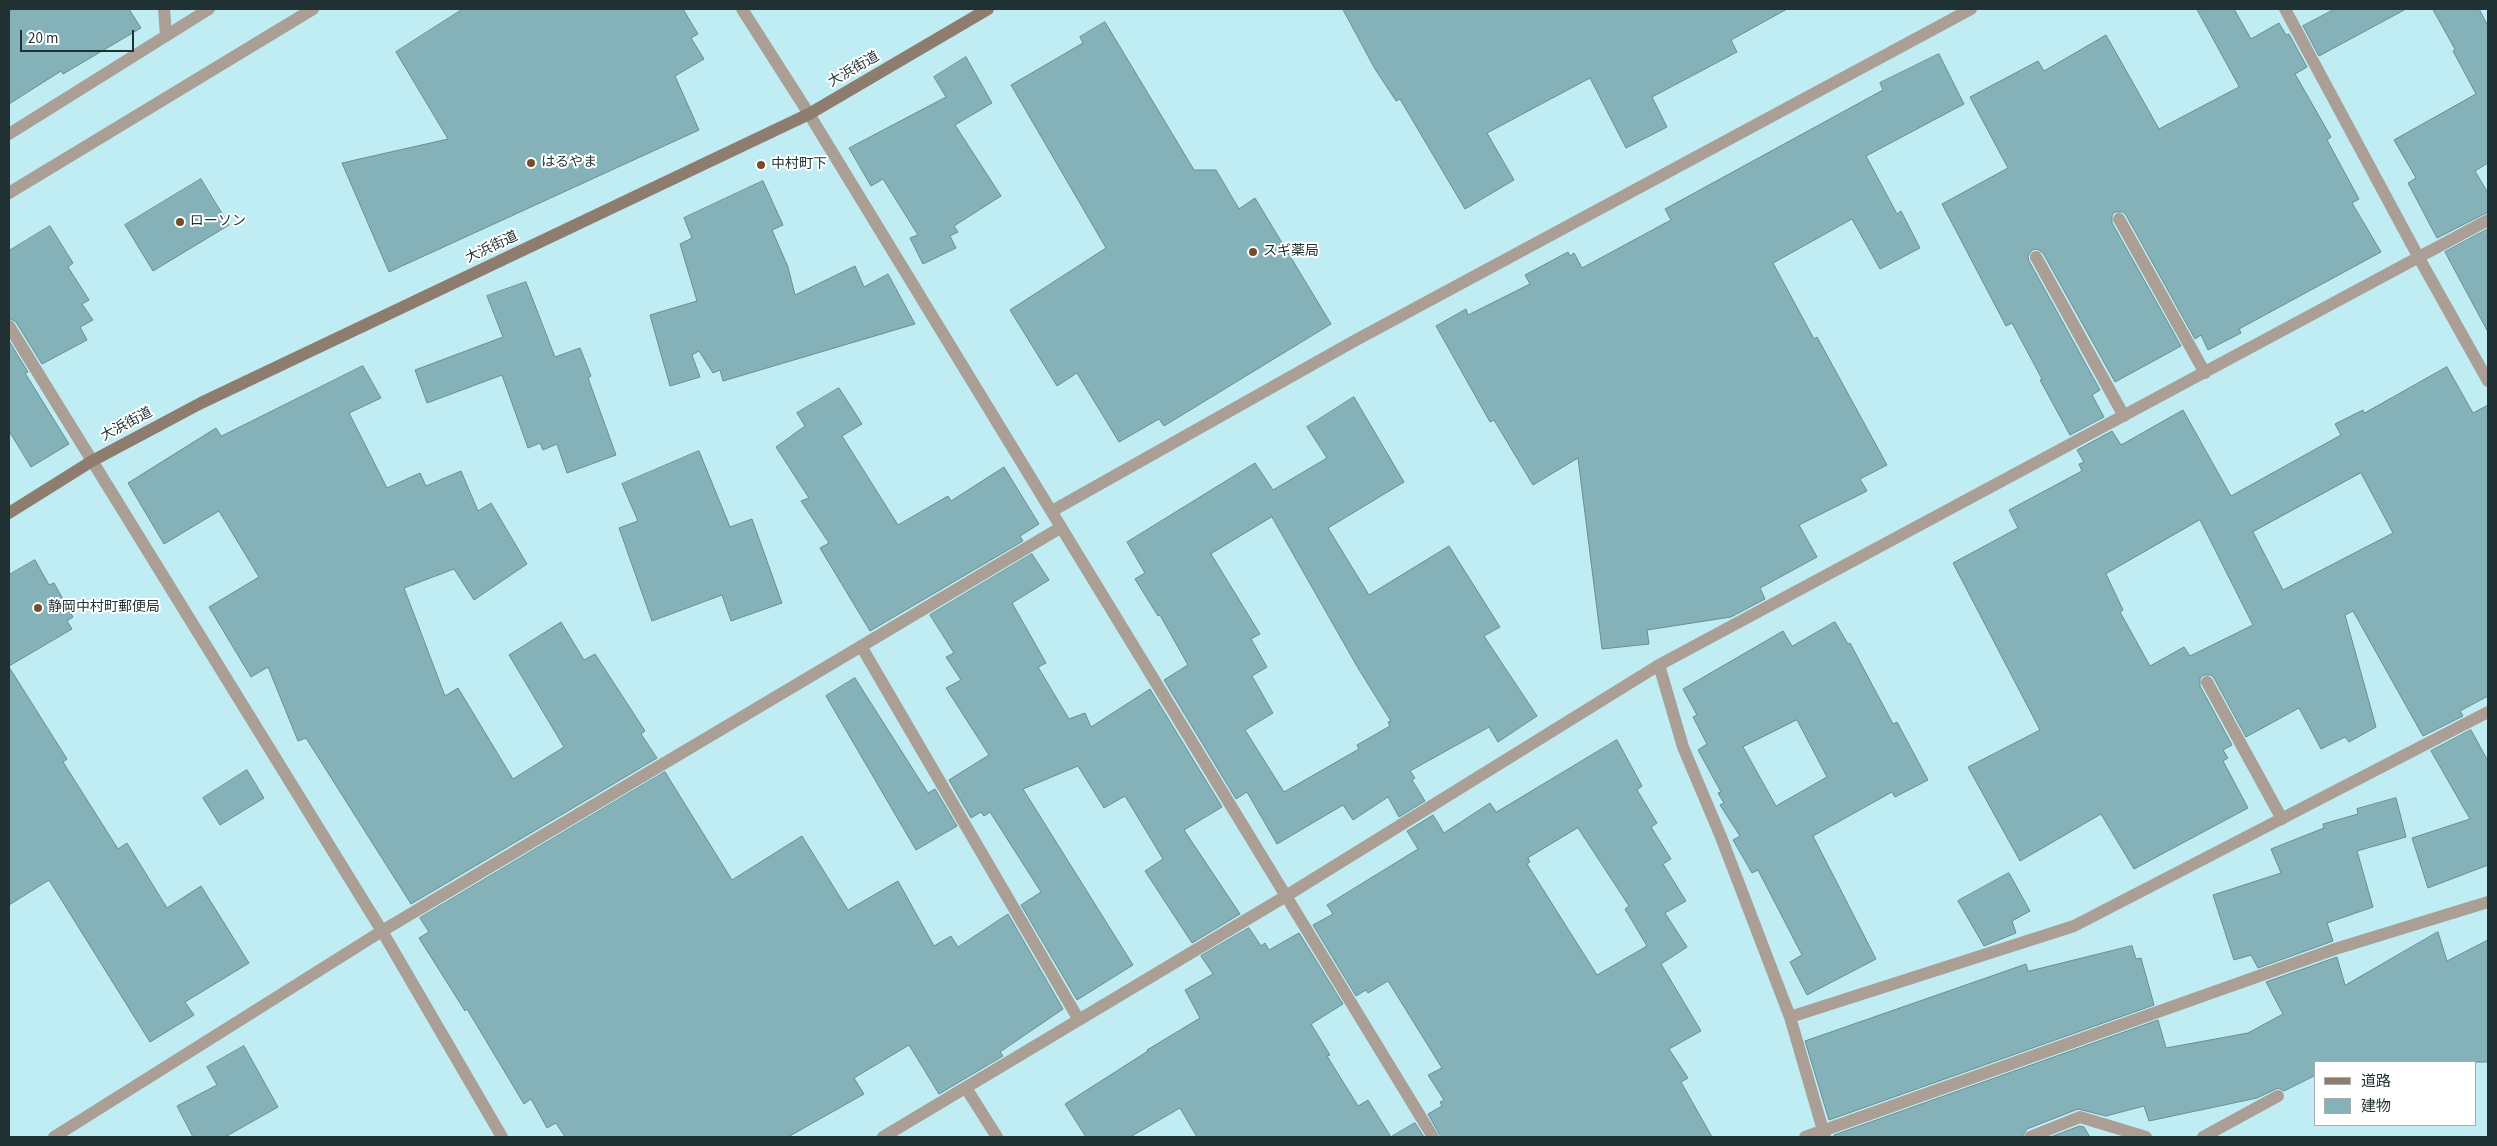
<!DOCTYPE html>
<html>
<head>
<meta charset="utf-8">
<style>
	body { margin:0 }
	#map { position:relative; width:2497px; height:1146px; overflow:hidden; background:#bfedf3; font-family:"Source Sans 3","Noto Sans JP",sans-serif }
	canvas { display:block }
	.frame { position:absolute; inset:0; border:10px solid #1f3133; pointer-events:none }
	.legend { position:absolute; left:2314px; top:1061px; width:162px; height:65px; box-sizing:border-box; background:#fff; border:1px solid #a5adad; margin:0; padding:6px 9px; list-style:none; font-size:15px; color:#1f3133 }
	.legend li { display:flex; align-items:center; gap:10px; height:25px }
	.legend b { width:25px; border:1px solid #a5adad }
	.scale { position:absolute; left:20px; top:30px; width:114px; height:22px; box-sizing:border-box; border:2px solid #1f3133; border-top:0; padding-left:6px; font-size:15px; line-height:18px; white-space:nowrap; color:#1f3133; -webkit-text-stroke:4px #fff; paint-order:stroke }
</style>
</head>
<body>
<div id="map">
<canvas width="2497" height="1146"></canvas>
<div class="frame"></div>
<ul class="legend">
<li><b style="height:6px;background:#8e7d6f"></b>道路</li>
<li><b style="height:14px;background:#85b2b8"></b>建物</li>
</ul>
<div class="scale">20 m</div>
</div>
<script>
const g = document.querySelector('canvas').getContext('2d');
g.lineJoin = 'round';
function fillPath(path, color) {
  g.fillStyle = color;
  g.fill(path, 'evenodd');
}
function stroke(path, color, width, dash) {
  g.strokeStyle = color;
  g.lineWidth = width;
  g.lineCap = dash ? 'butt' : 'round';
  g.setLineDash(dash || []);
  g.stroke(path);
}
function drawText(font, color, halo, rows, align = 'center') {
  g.font = font + ' "Source Sans 3","Noto Sans JP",sans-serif';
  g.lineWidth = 4;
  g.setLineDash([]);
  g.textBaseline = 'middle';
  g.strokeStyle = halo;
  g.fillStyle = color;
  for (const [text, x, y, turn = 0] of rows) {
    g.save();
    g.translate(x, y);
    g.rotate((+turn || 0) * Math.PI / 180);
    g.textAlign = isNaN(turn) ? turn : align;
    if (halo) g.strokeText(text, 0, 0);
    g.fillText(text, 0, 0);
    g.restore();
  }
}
const building = new Path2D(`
	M9 9H129L141 28 63 74 61 71 9 104Z
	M463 9H683L698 34 691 38 704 59 675 76 699 130 389 272 342 163 448 139 396 52Z
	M1343 9H1787L1731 40 1737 52 1652 97 1667 127 1626 148 1590 78 1487 133 1514 180 1465 209 1400 99 1396 101 1375 69Z
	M2197 9H2234L2251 39 2279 23 2286 35 2289 34 2307 67 2295 74 2331 137 2327 140 2359 199 2352 203 2381 252 2239 329 2241 333 2208 350 2201 335 2195 339 2126 215 2123 212H2115L2112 215V223L2181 346 2115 382 2043 253 2037 249 2032 250 2028 256 2029 261 2100 390 2092 395 2104 417 2070 435 2040 380 2042 379 2012 323 2006 326 1942 204 2008 168 1970 97 2038 61 2044 71 2106 35 2159 129 2239 87Z
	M2335 9H2406L2319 56 2303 26Z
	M2433 9H2479L2488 26V163L2475 171 2488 193V212L2437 238 2408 183 2416 178 2394 140 2476 94 2453 51 2455 50Z
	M1105 22 1194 170H1216L1239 209 1255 198 1331 324 1164 426 1159 419 1119 442 1077 373 1057 386 1010 310 1106 248 1011 85 1083 43 1080 37Z
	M1939 54 1964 104 1866 156 1897 214 1901 211 1920 248 1880 269 1852 219 1773 263 1814 339 1817 337 1887 465 1860 479 1867 491 1799 525 1817 557 1760 588 1765 599 1731 617 1647 630 1649 644 1602 649 1578 458 1533 485 1494 420 1490 422 1436 326 1466 309 1468 315 1530 284 1525 275 1568 252 1570 256 1574 253 1582 268 1671 220 1665 209 1883 90 1880 83Z
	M966 57 992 103 955 125 1001 196 954 226 958 232 950 236 956 248 923 264 910 238 918 235 883 179 871 186 849 148 946 97 934 77Z
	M201 179 229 225 153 271 125 225Z
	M763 181 783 225 772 230 788 267 795 295 855 266 864 287 888 274 915 324 723 381 720 370 713 373 699 351 692 355 700 377 670 386 650 315 697 301 680 244 692 238 684 218Z
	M50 226 73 263 68 267 89 300 82 304 93 320 80 327 87 340 42 364 16 322 9 318V251Z
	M2488 229V332L2445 252Z
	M526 282 555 357 580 348 591 376 588 378 616 455 567 473 557 444 543 450 540 443 528 448 502 375 427 403 415 370 503 337 487 296Z
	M9 341 28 372 25 373 69 444 31 467 9 431Z
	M363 366 381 398 349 413 387 488 420 473 426 486 461 471 478 511 491 503 527 564 474 600 454 569 404 588 445 696 458 688 513 779 564 747 509 655 561 622 584 660 595 654 645 731 641 734 657 758 411 904 306 738 298 741 268 667 251 677 209 607 259 577 219 511 164 544 128 483 216 428 221 436Z
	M2447 367 2473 413 2488 405V696L2460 711 2463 716 2423 736 2353 611 2345 615 2376 727 2349 742 2345 737 2321 749 2299 708 2246 737 2214 678 2211 675H2204L2200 678V686L2232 745 2223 750 2228 758 2223 761 2248 808 2134 869 2101 814 2020 861 1968 767 2040 730 1953 563 2018 528 2009 510 2082 471 2079 464 2084 462 2077 450 2112 431 2121 445 2183 410 2231 496 2341 435 2335 424 2363 410 2364 413ZM2361 473 2393 533 2283 590 2253 532ZM2200 520 2253 625 2190 656 2184 647 2150 666 2120 612 2123 610 2106 574Z
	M839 388 862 424 842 436 898 525 948 496 951 501 1004 467 1039 524 1020 536 1023 541 870 631 820 548 829 543 801 501 809 498 776 447 805 426 797 413Z
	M1354 397 1404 482 1328 528 1369 595 1449 546 1500 627 1484 636 1537 716 1498 742 1489 727 1410 771 1415 778 1412 780 1425 801 1399 817 1388 797 1353 820 1343 805 1277 844 1247 792 1236 799 1164 680 1188 665 1160 615 1158 616 1135 579 1145 573 1127 542 1255 463 1273 490 1327 458 1307 427ZM1272 517 1358 668 1391 721 1388 722 1390 726 1357 745 1359 749 1284 792 1245 730 1273 713 1252 676 1267 667 1251 639 1260 634 1211 554Z
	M699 451 730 527 752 519 782 603 731 621 722 595 652 621 619 528 638 521 622 484Z
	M1032 554 1049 580 1012 603 1046 663 1038 667 1069 719 1085 713 1091 727 1150 689 1222 807 1184 830 1240 914 1192 943 1145 871 1163 859 1125 796 1104 808 1078 766 1023 789 1133 965 1077 1000 1021 905 1041 892 990 812 984 816 981 812 971 818 949 780 989 755 946 688 961 680 946 657 954 653 930 615Z
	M35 560 49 585 54 583 73 617 67 621 72 629 9 666V575Z
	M1835 622 1848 644 1850 643 1893 724 1897 722 1928 780 1895 797 1892 792 1813 836 1876 959 1807 995 1790 962 1802 955 1758 870 1752 873 1733 840 1740 836 1720 805 1724 803 1718 793 1721 792 1698 750 1707 744 1693 717 1697 715 1683 689 1783 631 1792 646ZM1797 720 1827 777 1776 806 1743 747Z
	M9 667 67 759 63 762 118 849 127 843 167 908 201 886 249 963 185 1002 194 1015 150 1042 49 880 9 905Z
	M855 678 928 793 935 789 957 826 916 850 826 696Z
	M2471 730 2488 761V865L2428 888 2412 838 2470 819 2431 751Z
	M1617 740 1642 786 1637 790 1657 823 1651 827 1671 859 1663 864 1686 901 1665 913 1687 947 1661 964 1701 1031 1669 1049 1688 1078 1681 1082 1712 1137H1441L1428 1114 1442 1106 1440 1102 1444 1100 1428 1075 1442 1068 1388 981 1368 993 1366 990 1356 996 1313 925 1333 914 1327 905 1418 849 1407 831 1433 815 1444 833 1490 803 1496 812ZM1578 828 1629 906 1625 909 1647 946 1597 975 1527 864 1530 862 1528 858Z
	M247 770 264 798 220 825 203 798Z
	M665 772 732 880 802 836 848 910 898 881 934 946 951 936 958 947 1008 914 1063 1009 1000 1052 1003 1056 939 1094 909 1045 854 1078 864 1094 788 1137H565L556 1123 547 1128 531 1099 524 1104 467 1009 465 1011 419 938 429 932 420 918Z
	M2396 798 2406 837 2357 851 2373 907 2327 923 2333 941 2258 968 2251 955 2234 960 2213 895 2281 873 2271 849 2324 828 2323 824 2358 814 2357 809Z
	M2009 873 2030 911 2012 921 2016 933 1984 946 1958 901Z
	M1249 928 1261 946 1265 943 1269 950 1299 933 1343 1004 1311 1024 1330 1055 1327 1056 1358 1106 1368 1100 1391 1137H1197L1180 1108 1130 1137H1086L1065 1104 1148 1051 1147 1050 1200 1018 1185 990 1213 974 1201 956Z
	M2438 932 2447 961 2488 940V1062H2316V1075L2284 1091 2278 1088 2257 1098 2149 1121 2144 1106 2106 1116 2078 1109 2027 1129 2022 1137H1834V1135L2158 1020 2166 1048 2248 1033 2283 1014 2266 982 2337 957 2345 985Z
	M2132 946 2136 959 2141 958 2154 1005 1829 1120 1805 1041 2026 964 2028 971Z
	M244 1046 278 1107 225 1137H193L177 1106 217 1085 207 1067Z
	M1415 1123 1424 1137H1391Z
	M2080 1126 2084 1127 2090 1137H2051Z`);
fillPath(building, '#85b2b8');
stroke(building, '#648f95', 1);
stroke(new Path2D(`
	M2203 1137 2278 1096`), '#aa9e95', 12);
stroke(new Path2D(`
	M164 9 166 36
	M742 9 809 114 1433 1137
	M2285 9 2419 258 2488 381
	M9 134 209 9
	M9 193 313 9
	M2119 219 2205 373
	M2036 257 2124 416
	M9 326 382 931 502 1137
	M1052 511 1356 340 1971 9
	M861 646 1079 1020
	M1659 665 1683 747 1721 837 1790 1017 1825 1137
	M2207 682 2282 819
	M1790 1017 2074 926 2488 712
	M966 1088 997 1137
	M54 1137 382 931 1060 528
	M883 1137 1286 896 1659 665 2488 220
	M1805 1137 2335 949 2488 902
	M2030 1137 2080 1117 2146 1137`), '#aa9e95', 12);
stroke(new Path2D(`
	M9 513 92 461 201 403 809 114 988 9`), '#8e7d6f', 12);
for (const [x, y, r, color] of [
	[531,163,5,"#744d2a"],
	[761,165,5,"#744d2a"],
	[180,222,5,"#744d2a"],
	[1253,252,5,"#744d2a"],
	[38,608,5,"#744d2a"]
]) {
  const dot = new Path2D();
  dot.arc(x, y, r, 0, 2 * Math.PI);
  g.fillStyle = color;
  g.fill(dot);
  stroke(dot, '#fff', 2);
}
drawText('14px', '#1f3133', '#fff', [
	["大浜街道",854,70,-30],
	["大浜街道",492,248,-25],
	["大浜街道",127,425,-28]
]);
drawText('14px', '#1f3133', '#fff', [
	["はるやま",541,163],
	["中村町下",771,165],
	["ローソン",190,222],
	["スギ薬局",1263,252],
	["静岡中村町郵便局",48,608]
], 'left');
</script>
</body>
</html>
